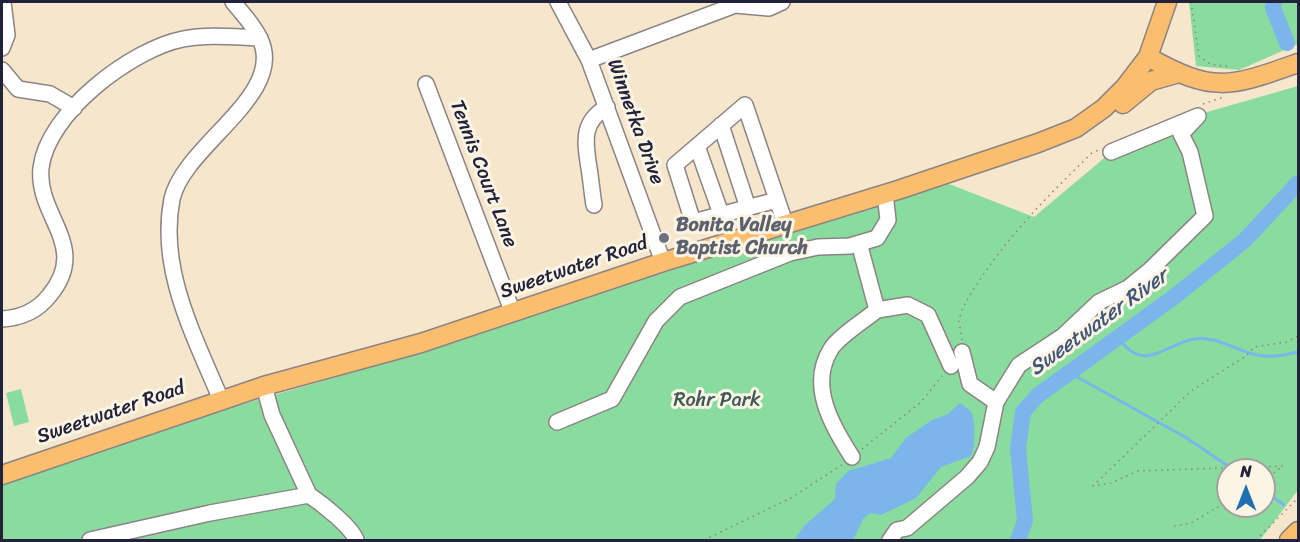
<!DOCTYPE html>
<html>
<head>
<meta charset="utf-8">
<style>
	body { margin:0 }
	#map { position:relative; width:1300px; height:542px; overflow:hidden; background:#f6e6cc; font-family:Sriracha,sans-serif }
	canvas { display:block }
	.frame { position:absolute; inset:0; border:3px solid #22223b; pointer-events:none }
	.north { position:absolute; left:1216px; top:458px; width:60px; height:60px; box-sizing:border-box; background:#fcf5e5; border:2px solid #a5a1a1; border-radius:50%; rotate:0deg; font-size:16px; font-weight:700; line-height:24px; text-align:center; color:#22223b }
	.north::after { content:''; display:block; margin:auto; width:21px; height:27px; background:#1f6fb2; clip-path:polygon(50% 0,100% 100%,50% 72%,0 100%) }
</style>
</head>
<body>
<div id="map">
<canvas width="1300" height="542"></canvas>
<div class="frame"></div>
<div class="north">N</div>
</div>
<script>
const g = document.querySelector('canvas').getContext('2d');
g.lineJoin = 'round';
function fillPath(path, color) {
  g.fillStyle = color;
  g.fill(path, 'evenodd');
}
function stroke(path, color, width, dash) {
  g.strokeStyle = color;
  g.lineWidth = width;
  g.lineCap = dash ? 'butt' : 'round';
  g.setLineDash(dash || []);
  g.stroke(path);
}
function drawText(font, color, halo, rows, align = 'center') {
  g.font = font + ' Sriracha,sans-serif';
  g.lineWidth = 6;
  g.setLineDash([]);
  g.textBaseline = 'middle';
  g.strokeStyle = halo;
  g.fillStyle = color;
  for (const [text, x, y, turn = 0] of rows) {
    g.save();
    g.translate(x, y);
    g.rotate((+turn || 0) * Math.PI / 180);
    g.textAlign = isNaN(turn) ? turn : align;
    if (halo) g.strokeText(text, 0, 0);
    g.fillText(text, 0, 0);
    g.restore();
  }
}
fillPath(new Path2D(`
	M1189 2H1298V44L1239 70 1196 66Z
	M1298 86V490L1260 540H2V484L157 429 454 343 695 260 796 232 949 184 1034 217 1134 133ZM1228 470H1264V506H1228Z
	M21 389 29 422 14 426 6 393Z`), '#89dc9e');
fillPath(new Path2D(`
	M960 403C963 405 969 409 971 412 976 419 975 449 971 456L941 467 916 498 881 515 870 513 863 519 853 540H794L804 526 835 499 836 484 848 471 891 458 906 438 932 420 948 414Z`), '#7bb5ec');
stroke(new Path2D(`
	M1119 338C1143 375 1167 343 1194 339 1215 335 1237 351 1257 355 1270 358 1286 355 1298 352
	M1070 373 1185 437 1234 470
	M1264 490 1284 505`), '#7bb5ec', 3);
stroke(new Path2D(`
	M1274 2 1273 8 1287 43
	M1018 540 1025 521 1018 448 1023 412 1037 396 1174 297 1245 240 1298 183`), '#7bb5ec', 16);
const minor = new Path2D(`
	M558 2 589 60 663 262
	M2 48 7 35 3 2
	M589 60 735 5 769 8 782 2
	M2 70 18 89 50 94 74 108
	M426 84 513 313
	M721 125 748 208
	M697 146 721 214
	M777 200 693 222 675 165 745 105 785 223
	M594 205C592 193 591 180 589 168 585 142 581 122 607 107
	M877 310 908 305 928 315 951 366
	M2 319C20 318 37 311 49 296 91 246 36 217 41 168 47 113 132 49 183 39 208 34 235 37 260 38
	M962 352 970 384 996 402
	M221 400C195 337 158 270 172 199 184 145 287 95 260 39 254 25 242 13 233 2
	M557 422 612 399 656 321 680 297 790 253 818 247 850 246 877 238 888 220 885 193
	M852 457C832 426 808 385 831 349 838 337 865 320 877 310L859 243
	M309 495C321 503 352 527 356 540
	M90 540 210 513 309 495 272 415 264 386
	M890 540 897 530 907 528 967 477 980 462 987 447 996 402 1019 365 1063 336 1099 302 1128 288 1150 270 1205 216 1190 152 1181 134 1198 116 1111 152`);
const major = new Path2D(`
	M1148 57C1214 94 1230 87 1298 63
	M1123 104 1151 81 1179 73
	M2 475 264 386 421 343 663 262 898 190 1038 143 1076 128 1104 108 1125 87 1148 57 1167 2
	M1289 540 1298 531`);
stroke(minor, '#8c8484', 18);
stroke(major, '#8c8484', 21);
stroke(new Path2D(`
	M1191 2 1199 56 1210 64 1230 67
	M1203 104 1224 97
	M962 340 959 321 962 309C996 248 1042 201 1092 153L1100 149
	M862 449 921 402 942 376
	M1264 480 1283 466 1138 471 1111 483 1093 486 1191 391 1246 356 1254 347 1286 342 1298 336
	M1174 526 1191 523 1228 501
	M704 540 791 498 842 465
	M1256 540 1298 498`), '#8c8484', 1.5, [1.5, 4.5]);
stroke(minor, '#fff', 15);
stroke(major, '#fbbe6e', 18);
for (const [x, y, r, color] of [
	[664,238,6,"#6b7280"]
]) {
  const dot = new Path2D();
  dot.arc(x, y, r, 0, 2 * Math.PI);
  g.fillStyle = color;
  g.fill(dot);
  stroke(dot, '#fcf5e5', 2);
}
drawText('20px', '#22223b', '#fcf5e5', [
	["Winnetka Drive",635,122,70],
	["Tennis Court Lane",483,174,69],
	["Sweetwater Road",574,268,-19],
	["Sweetwater Road",111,413,-19]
]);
drawText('bold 20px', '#5b616d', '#fcf5e5', [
	["Bonita Valley",676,226],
	["Baptist Church",676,249]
], 'left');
drawText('20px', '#415a59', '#fcf5e5', [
	["Rohr Park",717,401]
]);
drawText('italic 21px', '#415579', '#fcf5e5', [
	["Sweetwater River",1099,323,-36]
]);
</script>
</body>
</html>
